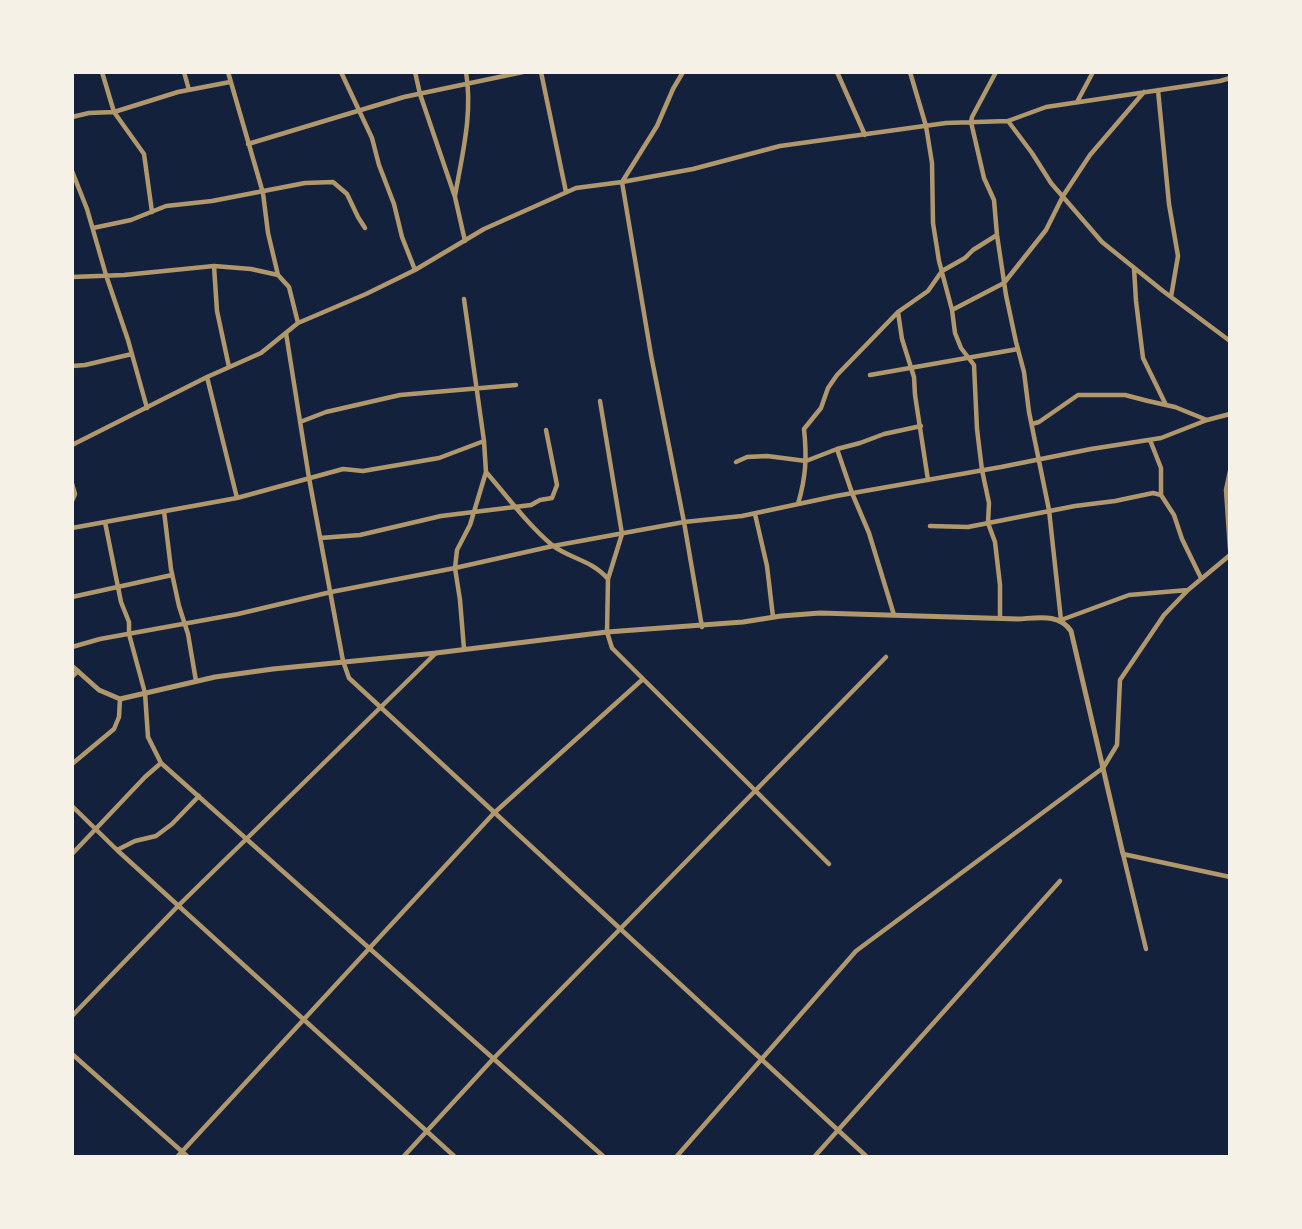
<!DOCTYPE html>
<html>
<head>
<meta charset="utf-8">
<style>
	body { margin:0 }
	#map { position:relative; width:1302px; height:1229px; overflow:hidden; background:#14213d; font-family:"DM Sans",sans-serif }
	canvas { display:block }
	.frame { position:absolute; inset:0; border:74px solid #f6f1e7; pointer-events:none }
</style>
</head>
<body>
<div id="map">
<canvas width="1302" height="1229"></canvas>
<div class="frame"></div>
</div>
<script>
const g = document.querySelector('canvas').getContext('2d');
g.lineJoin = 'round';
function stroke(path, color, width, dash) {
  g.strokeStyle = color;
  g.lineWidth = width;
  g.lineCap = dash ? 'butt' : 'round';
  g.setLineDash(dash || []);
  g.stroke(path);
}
stroke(new Path2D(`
	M102 72 114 112 144 154 152 212
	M184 72 189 90
	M228 72 263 193 268 233 278 275
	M341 72 372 138 379 165 394 204 402 237 415 270
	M415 72 420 94 455 197 465 241
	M541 72 566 192
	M683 72 673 89 657 126 622 182 651 355 684 522 702 627
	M837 72 865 135
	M910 72 926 126 932 163 933 223 939 261 952 310 955 333 961 348 974 365 977 429 982 470 989 503 988 523 995 542 1000 585V618
	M996 72 972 117 971 122 984 178 994 200 997 235 1006 295 1016 342 1024 372 1029 412 1049 510 1061 620 1129 595 1188 590
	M1158 90 1169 204 1178 256 1171 297
	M1077 102 1093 72
	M72 117 89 113 114 112 178 92 230 82
	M1008 121 1032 153 1051 183 1102 242 1163 291 1230 341
	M248 144 404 97 523 72
	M72 171 87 209 106 275 128 340 147 408
	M455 196C462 155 473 114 466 72
	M93 228 131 220 166 206 212 201 305 183 333 182 347 194 358 217 365 228
	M214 266 217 311 229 367
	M1134 268 1136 301 1143 358 1166 405
	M72 277 124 275 214 266 251 269 278 275 289 287 298 323
	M952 310 1004 283 1046 230 1063 196 1090 155 1144 92
	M898 312 902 339 914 377 915 395 928 480
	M286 333 309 478 343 661 349 678 866 1156
	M72 366 85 365 132 354
	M870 375 1018 349
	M207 377 237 498
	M600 401 622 534 608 579 607 632 612 648 829 864
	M300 422 326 412 400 395 516 385
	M1032 424 1039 422 1078 395H1125L1148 401 1175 407 1207 420
	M1150 440 1161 468V495L1174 515 1182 539 1201 578
	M72 445 207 377 261 353 298 323 366 294 415 270 484 229 576 188 622 182 693 169 780 146 946 123 1008 121 1046 107 1220 81 1230 78
	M837 449 852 493 869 533 894 615
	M736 462 747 457 767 456 806 461 837 449 860 443 884 434 921 426
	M1230 471 1226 490 1230 549
	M486 472C507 496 527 524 552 545 568 558 592 560 608 579
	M72 484 75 494 72 501
	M798 504C806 477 807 457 804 429L821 408 828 388 837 375 898 312 928 291 942 271 965 258 973 250 997 235
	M164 511 171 569 179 606 188 634 196 681
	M755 514 767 566 773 617
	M105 522 121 602 129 622V634L145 693 148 737 161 763 603 1156
	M930 526 968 527 1075 506 1115 501 1153 493 1161 495
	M72 528 237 498 343 469 363 471 439 458 484 441
	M320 538 360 535 441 516 531 505 540 500 552 498 557 485 546 430
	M72 597 172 575
	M72 647 100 639 238 614 331 592 455 568 553 546 684 522 742 516 836 496 1001 467 1091 449 1161 438 1207 420 1230 414
	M464 649 460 600 455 568 457 550 470 525 486 472 484 441 464 299
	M72 677 78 671
	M72 764 114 729 119 717 120 699
	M72 806 117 850 454 1156
	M117 850 135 841 156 836 172 824 199 796
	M72 854 145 777 161 763
	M1146 949 1123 854 1230 877
	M72 1016 178 906 436 653
	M72 1054 187 1156
	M178 1156 494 813 643 679
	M404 1156 493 1059 886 657
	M677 1156 856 951 1103 768 1117 745 1120 680 1164 615 1188 590 1230 555
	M815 1156 1060 881`), '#b1986c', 4.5);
stroke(new Path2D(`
	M72 666 99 690 120 699 215 677 273 669 436 653 607 632 743 622 781 616 820 613 1018 619C1038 618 1059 613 1071 631L1123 854`), '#b1986c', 5);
</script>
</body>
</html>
